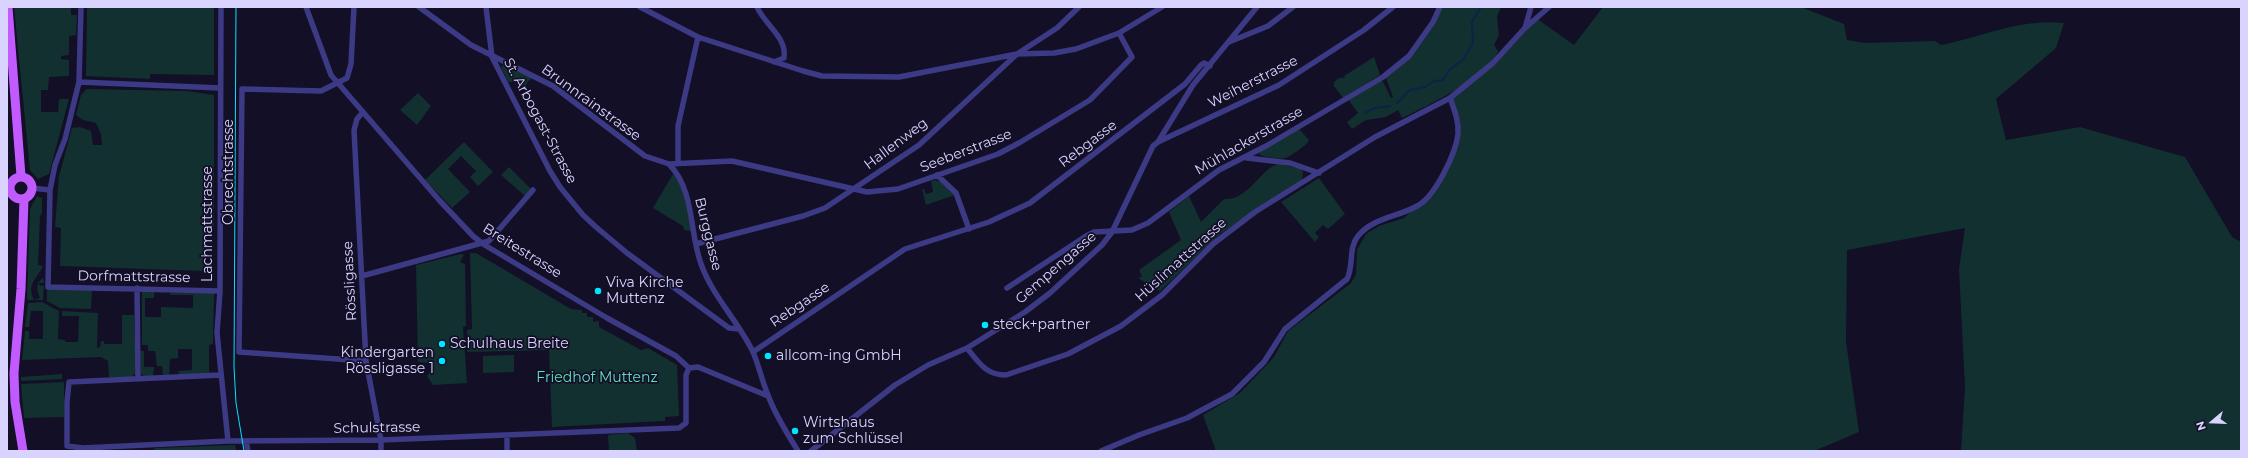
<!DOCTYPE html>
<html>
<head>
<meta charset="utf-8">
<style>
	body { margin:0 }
	#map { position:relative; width:2248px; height:458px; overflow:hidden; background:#130f26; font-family:Montserrat,sans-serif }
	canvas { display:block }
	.frame { position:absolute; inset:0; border:8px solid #d9d4ff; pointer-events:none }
	.north { position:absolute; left:2192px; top:402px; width:40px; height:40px; -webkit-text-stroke:3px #130f26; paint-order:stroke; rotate:251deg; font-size:11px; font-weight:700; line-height:16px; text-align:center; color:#d9d4ff }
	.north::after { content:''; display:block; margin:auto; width:14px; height:18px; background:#d9d4ff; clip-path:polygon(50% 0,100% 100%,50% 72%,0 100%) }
</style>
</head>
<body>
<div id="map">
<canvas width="2248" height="458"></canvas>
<div class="frame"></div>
<div class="north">N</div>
</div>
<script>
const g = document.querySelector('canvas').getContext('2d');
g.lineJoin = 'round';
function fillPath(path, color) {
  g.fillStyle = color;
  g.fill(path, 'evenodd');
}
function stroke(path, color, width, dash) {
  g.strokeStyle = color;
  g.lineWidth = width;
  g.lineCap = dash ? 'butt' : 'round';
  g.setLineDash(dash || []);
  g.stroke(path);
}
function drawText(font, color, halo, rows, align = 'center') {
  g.font = font + ' Montserrat,sans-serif';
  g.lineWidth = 3.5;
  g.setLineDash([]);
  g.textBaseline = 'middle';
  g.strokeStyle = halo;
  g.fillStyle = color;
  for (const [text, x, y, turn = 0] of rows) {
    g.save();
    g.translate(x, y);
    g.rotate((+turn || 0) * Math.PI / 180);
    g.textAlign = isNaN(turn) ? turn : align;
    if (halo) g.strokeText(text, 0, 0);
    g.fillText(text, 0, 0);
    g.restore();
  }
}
fillPath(new Path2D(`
	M14 7H64L71 8V15H77L76 35 69 36V55L61 56V59L69 60V76L49 77 48 90H41V112H58L59 99H69L49 174 38 179 30 170Z
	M87 7H214V75L150 74V79L86 76Z
	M1442 7H1501L1497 17 1499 35 1494 45 1498 51C1491 76 1425 107 1402 118L1398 110 1386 117 1366 120 1352 129 1347 122 1358 113 1348 99 1382 80 1391 98 1393 97 1386 78C1414 56 1427 39 1442 7Z
	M1603 7H1801L1844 24 1847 40 1865 43 1935 41 1941 45C1982 37 2021 18 2064 23L2056 48 1996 99 2006 140 2080 127 2185 157 2232 237 2241 242V451H1961L1965 387 1959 269 1965 228 1847 250 1846 342 1859 432 1814 451H1216L1203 415 1240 393 1274 357 1288 331 1351 283 1356 274 1357 250 1366 234 1379 226 1404 218 1437 186 1458 133 1450 98 1493 63 1536 18 1574 45Z
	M1374 57 1380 75 1343 98 1334 86V82L1339 78H1345L1344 76Z
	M504 64 534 78 528 81 525 88 515 82H508L501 67Z
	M87 89 187 91 214 95V228H206L205 271 60 266 61 228 55 227 59 176 72 128 80 127 91 131 93 145H102L101 134 96 123 83 120 76 115 81 95Z
	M418 93 431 106 417 125 400 110Z
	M1299 129 1309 140C1307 144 1304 146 1300 149 1283 162 1283 159 1262 156L1259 154 1260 151Z
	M464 142 493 172 478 186 470 177 476 171 461 156 448 169 470 192 452 208 425 180Z
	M1279 164 1301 169 1303 172 1302 180 1220 234 1160 291 1138 278 1142 277 1139 270 1181 240 1169 212 1189 196 1201 222 1224 199C1249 201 1262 166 1279 164Z
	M509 167 531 189 525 196 501 175Z
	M673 174C686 190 687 211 692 231L684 230 683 226 653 208Z
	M1319 178 1345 214 1328 229 1323 225 1315 233 1319 237 1315 242 1281 202Z
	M935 180 941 182 955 195 926 205 922 189H924L926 194 933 192 931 181Z
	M37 196 42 198V213L40 216 38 265 43 266C37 279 26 284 34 300L40 298C37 290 35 283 43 278L44 283H39V285L44 286 43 300H28L27 298 30 209Z
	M470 253H476L571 309 582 310V313H587V317H593V322L599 321V327L641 350 648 348 677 365 679 416 665 417V421H663L552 427 549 350 467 352V330L472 329Z
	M461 254 464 255 460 262 465 264 466 326 463 327 467 383 433 385 427 376 430 372V363L418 362 416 265Z
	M47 288 92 289 91 309 60 308 47 301Z
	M142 292H154V298H145V317H161V307L193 308V295H170V293H214L213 344 209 345V374H179L178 371 192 370V349H178V358L170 359 169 376H163L162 366H157L155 351H148V345H142Z
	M42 302 59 311 58 339 65 340V342H78L79 316H62V311L98 313 97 348 100 347 101 341H104V344H122V315H134L136 373 131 377H109L108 361 101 357 22 360 25 331H29V339H43V311H31L29 327H25L28 303Z
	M140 351H144V367H154L153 376 145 377 141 374Z
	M514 355V372L483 373V356Z
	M62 374V379L21 381V377Z
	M64 382V417L24 418 21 384Z
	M628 433 635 438 637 451H609L608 435Z
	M235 445 236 451H151L156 448Z`), '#12302f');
stroke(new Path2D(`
	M1397 103 1410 90 1425 87 1434 81 1443 80 1450 69 1463 60 1473 43 1472 22 1481 7
	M1365 113 1375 108 1390 106`), '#0c2248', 2);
stroke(new Path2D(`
	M81 7 79 82 65 139 55 165 50 190 48 287 220 291
	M221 7 220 291 217 333 228 441
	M306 7 331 75 439 200 473 236 483 244 607 318 676 356 689 368 698 367 768 396
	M354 7 351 64 347 78 321 91 242 89 239 352 366 361
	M419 7 471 45 553 86 645 156 669 164 732 161 867 192 898 189 998 154 1019 143 1090 100 1132 57 1119 33
	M486 7 492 57 550 171 560 187 583 215 596 227 627 253 729 328 739 329
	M640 7 698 37 803 71 822 76 899 77 1017 54 1054 53 1076 49 1119 33 1162 7
	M757 7C765 25 787 37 784 58L774 62
	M1525 28 1531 7
	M1229 42 1268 26 1293 7
	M79 82 220 88
	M363 112 357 119 354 130 366 361 381 440V451
	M1158 142 1193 85 1257 7
	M1247 158 1290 163 1319 173
	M678 163V126L698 37
	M669 164C695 191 689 231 701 264 713 297 738 321 753 352 759 366 762 381 768 395 775 415 787 433 798 451
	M937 175 956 193 969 229
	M32 188 50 190
	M7 189 10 188
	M696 244 803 216 825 208 919 145 1017 54 1057 28 1079 7
	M362 276 489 241 533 190
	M137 288 138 379
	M1007 288 1086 236 1094 232 1132 230 1148 223 1219 170 1266 146 1383 77 1409 56 1433 22 1440 7
	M967 348C979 363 986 375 1006 375L1068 354 1121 326 1162 295 1213 244 1255 212 1375 137 1450 98 1493 63 1524 29 1549 7
	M753 352 905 249 989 222 1030 203 1185 84 1201 65 1204 63 1210 66
	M220 375 69 382 67 402V446L83 448 228 441 381 440 679 428 686 423V375L689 368
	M507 435V451
	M246 441 248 451
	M811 451 895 385 928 365 967 348 1025 312 1050 293 1102 245 1112 232 1153 146 1158 142 1279 85 1364 30 1393 7
	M1101 451 1139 435 1187 418 1232 394 1264 362 1285 329 1347 279C1354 266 1348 248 1358 236 1372 218 1398 217 1417 206 1435 197 1456 153 1458 134 1459 121 1454 109 1450 98`), '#3d3a85', 5.5);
stroke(new Path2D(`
	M8 7 21 176
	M10 188a11 11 0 1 1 22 0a11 11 0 1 1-22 0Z
	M23 451 15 402 14 373 21 289 24 199`), '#c25bff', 9);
stroke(new Path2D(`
	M236 7 234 367 236 403 244 451`), '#00e5ff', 1);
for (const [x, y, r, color] of [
	[598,291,4,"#00e5ff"],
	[985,325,4,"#00e5ff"],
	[442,344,4,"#00e5ff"],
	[768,356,4,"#00e5ff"],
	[442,361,4,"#00e5ff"],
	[795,431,4,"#00e5ff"]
]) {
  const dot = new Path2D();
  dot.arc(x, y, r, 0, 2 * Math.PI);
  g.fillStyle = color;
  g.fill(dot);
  stroke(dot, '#130f26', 1.5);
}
drawText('14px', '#d9d4ff', '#130f26', [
	["Weiherstrasse",1253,82,-27],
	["Brunnrainstrasse",591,103,36],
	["St. Arbogast-Strasse",540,121,62],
	["Mühlackerstrasse",1249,141,-30],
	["Hallenweg",896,144,-37],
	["Rebgasse",1088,144,-37],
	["Seeberstrasse",966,151,-21],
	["Obrechtstrasse",229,172,-90],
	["Lachmattstrasse",208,224,-90],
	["Burggasse",708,234,76],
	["Breitestrasse",522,251,32],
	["Hüslimattstrasse",1181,260,-42],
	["Gempengasse",1056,268,-41],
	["Dorfmattstrasse",134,277,1],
	["Rössligasse",350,281,-93],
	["Rebgasse",800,305,-34],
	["Schulstrasse",377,428,-1]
]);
drawText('14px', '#d9d4ff', '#130f26', [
	["Viva Kirche",606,283],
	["Muttenz",606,299],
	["steck+partner",993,325],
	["Schulhaus Breite",450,344],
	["Kindergarten",434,353,"right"],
	["Rössligasse 1",434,369,"right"],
	["allcom-ing GmbH",776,356],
	["Wirtshaus",803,423],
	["zum Schlüssel",803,439]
], 'left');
drawText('14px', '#5fe0c0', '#130f26', [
	["Friedhof Muttenz",597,378]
]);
</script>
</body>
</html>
